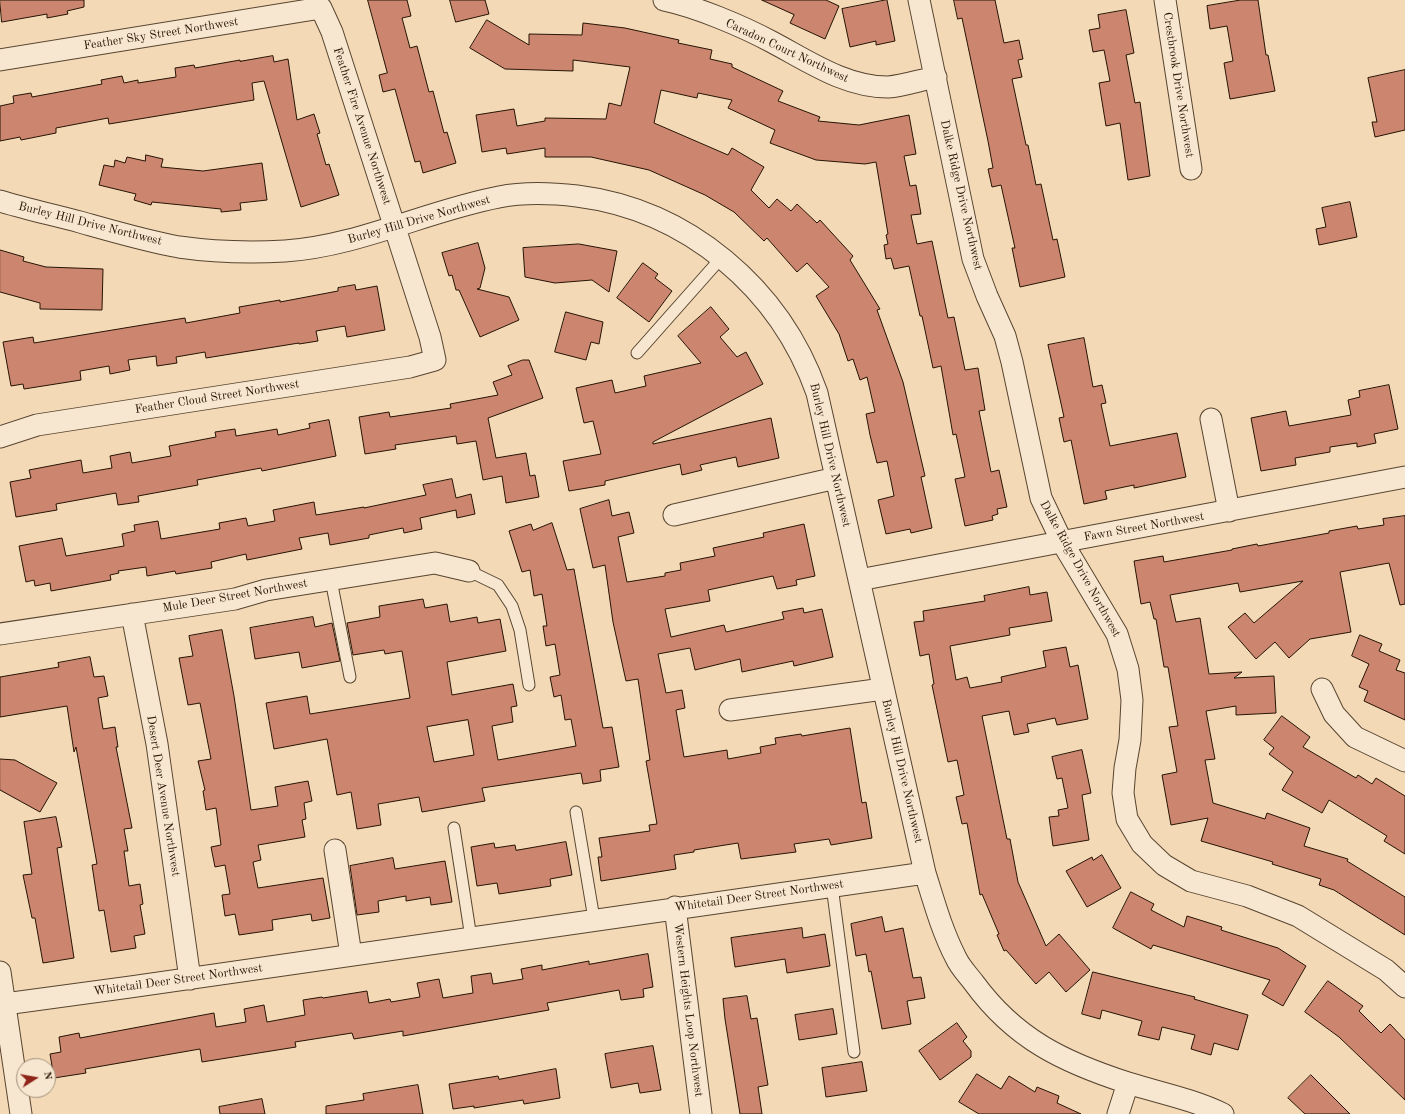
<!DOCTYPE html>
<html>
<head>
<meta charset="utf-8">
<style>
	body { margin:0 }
	#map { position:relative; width:1405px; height:1114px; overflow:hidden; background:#f3d9b6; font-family:"Old Standard TT",serif }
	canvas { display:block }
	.north { position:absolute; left:16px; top:1058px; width:40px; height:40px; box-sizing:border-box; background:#f7e6d0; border:1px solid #a3927e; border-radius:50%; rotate:79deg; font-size:11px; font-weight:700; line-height:16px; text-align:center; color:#251403 }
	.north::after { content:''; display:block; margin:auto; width:14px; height:18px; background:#8f2418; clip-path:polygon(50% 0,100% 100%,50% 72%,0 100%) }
</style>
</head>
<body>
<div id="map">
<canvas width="1405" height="1114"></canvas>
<div class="north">N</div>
</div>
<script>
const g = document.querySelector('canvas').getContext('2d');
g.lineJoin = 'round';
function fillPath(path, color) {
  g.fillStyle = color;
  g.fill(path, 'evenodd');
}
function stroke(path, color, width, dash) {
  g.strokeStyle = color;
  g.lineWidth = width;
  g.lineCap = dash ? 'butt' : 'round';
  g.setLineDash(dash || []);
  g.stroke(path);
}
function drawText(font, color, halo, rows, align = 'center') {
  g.font = font + ' "Old Standard TT",serif';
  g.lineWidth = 4;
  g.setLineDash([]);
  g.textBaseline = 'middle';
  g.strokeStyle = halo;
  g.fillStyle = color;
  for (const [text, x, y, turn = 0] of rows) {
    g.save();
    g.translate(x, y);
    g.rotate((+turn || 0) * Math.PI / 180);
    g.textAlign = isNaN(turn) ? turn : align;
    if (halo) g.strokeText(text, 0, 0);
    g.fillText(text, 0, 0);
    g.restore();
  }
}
const building = new Path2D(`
	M0 0H84V7L67 11 68 14 47 18V14L2 22Z
	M368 0H407L411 16 402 18 410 48 417 46 429 92 433 91 444 133 447 132 456 163 423 173 420 161 415 162 395 89 383 92 379 75 387 73Z
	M450 0H485L489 14 456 22Z
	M762 0H826L839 6 825 39 790 23 794 15Z
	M887 0 895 41 876 45V41L850 47 842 9Z
	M954 0H995L1004 43 1019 40 1023 59 1018 60 1022 77 1012 79 1026 145H1028L1036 185 1041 184 1053 240 1057 239 1065 277 1020 287 1012 248H1015L1001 185 992 187 988 169 993 168 988 141 962 18 958 19Z
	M1241 0H1258L1266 55H1268L1275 91 1230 99 1224 63 1233 61 1227 26 1210 29 1207 6Z
	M1126 10 1134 53 1126 55 1135 103 1140 102 1150 176 1128 180 1120 123 1106 126 1099 83 1110 81 1104 50 1093 52 1089 30 1100 28 1098 15Z
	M487 20 529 45V34L582 35 583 23 625 28 679 40 678 43 712 50 710 59 732 64V67L783 91 778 101 820 117 818 121 859 125 909 115 916 154 904 156 910 186 916 185 921 214 911 215 917 244 932 241 948 318 954 317 965 370 978 368 985 410 979 411 991 472 999 470 1007 507 997 509 998 514 992 516 993 520 965 526 955 479 965 477 956 434 953 435 941 366 933 368 922 316H920L909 266 894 269 891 258 886 259 884 245 888 244 886 235 888 234 876 162 865 164 816 160 770 143 775 130 728 108 732 100 698 93 697 98 661 90 654 123 728 155 732 148 764 167 751 190 769 208 777 199 791 211 797 204 817 223 820 220 853 256 850 260 880 309 877 310 903 382 925 476 921 477 932 528 911 533 910 529 886 534 878 500 894 496 887 461 877 463 870 435 866 414 875 412 867 377 860 380 853 359 848 361 839 334 816 296 829 287 807 263 797 272 767 238 764 241 734 212 705 195 649 170 591 157H545V148L507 154 506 148 482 152 476 115 514 109 517 126 545 121V118L606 119 609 103 621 106 630 67 573 60V71L505 69 470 48Z
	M273 56 274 62 288 59 297 120 314 114 320 133 317 134 326 165 329 164 339 195 301 207 264 81 252 83 254 100 109 124 108 118 56 128V133L21 140 20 137 0 141V106L14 103 13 96 31 93 32 97 102 84 101 80 122 76 124 83 138 80V83L176 77 175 68 194 65 195 68 240 60V61Z
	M1405 70V130L1375 137 1372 122H1377L1368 78Z
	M146 155 163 159 161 167 203 171 262 163 267 200 240 203 241 210 221 212V209L152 202 151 205 134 200 136 194 99 185 104 165 114 167 115 160 125 163 127 157 145 161Z
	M1350 202 1357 237 1319 245 1316 229 1326 227 1322 208Z
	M478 243 485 268 480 288 477 289 509 297 519 320 480 337 459 290H456L452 275 449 276 442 253Z
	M579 244 617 251 609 292 592 280 555 283 525 277 523 248Z
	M0 250 24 257 23 261 46 267 103 269 102 310 40 309V303L0 292Z
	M643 263 658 274 655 278 672 291 649 322 617 298Z
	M355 285 356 290 377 286 385 330 347 337 345 326 316 331 318 341 299 344V343L206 358 205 352 176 357 177 363 157 366 156 356 128 360 130 370 110 374 109 366 80 371 81 380 24 389 23 384 11 386 3 342 33 337 34 343 185 318 186 323 240 313 239 307 280 300V302L338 291V288Z
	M711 307 729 329 720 337 737 357 746 352 763 384 653 442V444L771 418 779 458 738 467 736 457 700 465 702 470 682 475 680 464 605 481V485L569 491 563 461 601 454 593 421 584 423 576 388 612 380 615 393 646 386 644 376 701 363 678 336Z
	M566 312 603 322 599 344 591 342 586 360 555 352Z
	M1084 338 1093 387 1102 385 1106 403 1101 404 1110 446 1177 433 1186 477 1134 488V485L1105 491 1107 499 1084 504 1071 440 1064 442 1059 418 1064 417 1048 345Z
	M523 360H529L543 398 488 418 496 458 526 453 530 476 535 475 539 497 506 503 502 476 483 480 476 441 457 444 456 436 395 445 396 449 365 454 359 417 389 412 390 417 451 408 450 404 498 395 493 382 512 375 508 366Z
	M1389 385 1398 429 1374 434 1376 443 1357 447V443L1330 447V452L1295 458 1296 465 1261 471 1251 418 1286 411 1289 426 1351 415 1348 400 1360 397 1359 391Z
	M329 420 336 456 262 471 261 468 197 480 198 485 138 496 139 502 118 505 116 493 56 504 57 510 16 517 10 482 31 478 29 470 81 460 83 473 112 468 110 456 130 452 132 463 171 456 169 446 216 437 215 432 235 429 236 436 277 429 278 435 310 428 309 424Z
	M452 479 456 498 471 494 475 514 457 518 456 510 420 518 422 529 404 533 403 528 369 535V538L330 545 328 533 299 538 302 549 247 560 246 554 211 562 212 568 176 574 175 571 147 576 146 567 118 571 119 573 110 575 111 580 51 591 50 583 35 586 34 580 26 582 19 546 62 538 66 556 124 546 122 534 135 531 134 525 158 521 161 539 220 529 219 523 246 518 248 526 275 521 273 510 314 502 316 515 364 507V508L426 495 423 485Z
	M609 500 612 516 629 512 634 533 618 537 627 582 665 576V573L681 570 680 563 715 556 713 548 764 537 763 533 804 524 815 576 796 580 797 585 777 589 773 576 708 590 710 601 665 609 671 637 724 625 726 632 784 619 782 612 803 608 804 613 822 609 833 657 794 666 793 661 742 672 740 659 695 670 690 648 658 654 666 693 682 690 685 708 676 710 684 757 727 750 728 759 761 753 760 747 776 744 775 738 801 734 802 736 850 728 862 803 866 802 872 838 831 845 829 839 794 844 796 852 741 859 738 843 694 850V852L674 855 676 869 601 881 598 857H602L599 838 650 831 649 825 657 824 646 761 650 760 638 679 626 681 613 622 605 565 593 568 580 509Z
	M1405 516V604L1400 605 1389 563 1340 572 1351 632 1310 639 1289 658 1275 642 1256 659 1228 627 1245 613 1254 623 1303 581 1240 592 1238 583 1170 595 1176 622 1200 618 1209 674 1242 672 1234 678 1274 676 1276 713 1236 715V706L1206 711 1215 759 1205 760 1213 803 1265 819 1267 813 1310 828 1304 846 1348 859 1347 861 1405 897V935L1334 890 1319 885 1321 879 1272 864 1273 862 1201 841 1208 818 1171 825 1162 775 1177 772 1169 727 1178 726 1168 667H1164L1156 619H1154L1150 602 1141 604 1134 561 1163 556 1164 562 1232 550V549L1257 544 1258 546 1329 533V531L1357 526 1358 529 1384 525 1383 519Z
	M552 523 567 570 574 569 603 728 612 727 619 767 600 770 601 781 583 784 581 773 482 788 485 801 422 812 419 797 378 804 381 825 357 829 351 792 337 795 327 739 274 749 266 703 307 696 310 714 410 698 402 651 385 654 384 650 353 655 347 623 380 617 379 606 423 599 425 608 447 604 450 622 477 617 478 623 500 619 506 651 447 662 452 695 513 684 517 706 511 707 513 722 492 726 498 760 576 746 571 719 565 720 561 695 554 697 550 677 560 675 555 644 546 646 543 626H547L542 594 534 596 530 570 522 572 509 531 531 524 533 530ZM468 720 474 755 434 762 427 727Z
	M1029 587 1030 595 1047 592 1052 621 1009 628 1010 635 950 646 956 680 967 677 970 688 1002 682 1001 677 1046 667 1043 651 1066 647 1070 667 1078 665 1088 719 1057 725 1055 718 1027 724 1029 732 1014 735 1009 711 982 716 1007 839H1010L1018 882 1046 946 1059 934 1090 970 1066 992 1049 972 1036 984 1006 950 1004 951 997 935 999 934 982 894 980 895 967 823 962 824 956 797 964 795 957 760 948 762 932 685 934 684 929 654 920 656 914 622 924 621 923 611 985 601 984 596Z
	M313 617 315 627 332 623 340 661 302 668 299 652 255 659 250 628Z
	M222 630 234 696 251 810 278 806 275 787 308 781 312 801 304 803 306 819 302 820 305 837 258 845 261 860 253 862 258 888 323 878 330 918 312 921 311 914 272 920 273 930 239 935 235 914 225 916 222 895 230 894 225 865 215 867 211 847 221 845 216 808 206 810 203 791 205 790 198 761 211 759 200 703 188 705 179 658 193 656 189 636Z
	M1360 635 1382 644 1379 651 1400 660 1396 670 1405 673V720L1364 701 1368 691 1359 687 1369 664 1352 656Z
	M90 657 94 677 104 676 108 696 98 698 103 729 115 727 118 747H116L132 828 124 829 128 851H124L129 886 140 884 143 904 140 905 145 934 134 936 136 948 111 952 104 910 99 911 92 865 97 864 76 747 74 752 67 706 0 717V677L59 667 58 663Z
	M1282 716 1310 737 1303 747 1356 778 1358 775 1372 784 1376 778 1405 796V854L1384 841 1387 836 1329 800 1322 813 1282 790 1293 772 1269 754 1274 748 1264 740Z
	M1082 750 1091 793 1082 795 1089 840 1053 846 1049 817 1059 816 1058 810 1068 808 1062 778 1057 779 1052 757Z
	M0 759 15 760 57 783 40 812 0 790Z
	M56 817 62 847 57 848 74 958 43 963 35 918H32L23 875 32 874 24 822Z
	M566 842 572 875 550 879 551 886 499 894 497 883 477 886 471 847 494 843 495 848 515 845 516 850Z
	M1102 855 1121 888 1087 907 1066 871 1092 857 1093 860Z
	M393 858 395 869 445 861 452 902 431 905 430 897 406 901V896L378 901 379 912 357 915 350 866Z
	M1131 892 1154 904 1151 910 1184 927 1187 916 1222 927 1221 930 1278 948 1306 966 1283 1006 1262 994 1270 980 1153 945 1151 949 1113 928Z
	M882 917 885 932 903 928 913 978 921 977 925 998 907 1001 911 1024 882 1029 871 971 869 972 866 954 856 956 851 924Z
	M802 928 803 938 825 934 830 966 787 973 785 959 735 967 731 938Z
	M648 954 653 987 643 989 644 997 621 1000 619 990 547 1003 549 1010 403 1036V1031L354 1039 352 1033 295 1042 296 1047 202 1062 200 1049 85 1069 86 1073 54 1078 50 1054 61 1052 59 1037 79 1033 80 1038 214 1013 216 1027 246 1022 244 1009 264 1005 267 1022 305 1015 303 1000 322 997 323 998 367 991 369 1003 390 999 391 1002 420 997 417 983 439 979 443 998 473 993 471 976 491 973 493 984 523 979 521 969 542 965V970L589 961V964Z
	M1093 972 1195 997 1194 999 1248 1015 1238 1050 1214 1043 1211 1055 1191 1049 1195 1035 1162 1027 1159 1040 1138 1035 1142 1021 1102 1010 1100 1019 1082 1014Z
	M1328 981 1363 1006 1359 1011 1381 1033 1390 1024 1405 1040V1100L1339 1037 1305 1012Z
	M747 996 751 1019 757 1018 768 1085 758 1087 762 1114H740L725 1019 723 999Z
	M833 1009 837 1034 799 1040 795 1015Z
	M957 1023 967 1037 963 1041 971 1051V1057L940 1080 919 1051Z
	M653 1046 661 1090 640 1093 638 1083 611 1088 605 1054Z
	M862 1062 867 1091 826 1097 822 1068Z
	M556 1069 560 1098 524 1104 523 1100 474 1108V1106L453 1109 449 1084 498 1076 499 1079Z
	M977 1074 1001 1089 1009 1076 1035 1092 1037 1087 1059 1096 1057 1103 1081 1114H979L959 1102Z
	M1311 1075 1350 1114H1305L1288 1098Z
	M418 1085 423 1114H326V1106L364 1100 363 1094Z
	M262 1099 265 1114H220L219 1107Z`);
fillPath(building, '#cc856e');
stroke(building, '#251403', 1);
const lane = new Path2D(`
	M637 353 722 257
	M469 571 498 585 512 606 520 630 529 685
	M331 580 350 677
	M576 812 594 919
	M454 828 471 938
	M832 886 854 1052`);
const street = new Path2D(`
	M664 0C697 7 742 26 772 42 808 61 845 87 888 87 903 86 920 80 936 77
	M919 0 973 259 987 296 1005 336 1012 362 1041 498 1062 542 1117 634 1128 669 1132 700 1130 740 1125 768 1123 793 1127 819 1142 844 1164 865 1191 881 1247 896 1298 916 1386 970 1405 987
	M1165 0 1191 169
	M0 60 321 8 332 32 430 337 435 360 410 367 37 425 0 437
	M0 201C26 209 54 215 80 222 112 231 146 241 179 247 214 252 249 253 285 251 359 246 426 211 499 197 524 192 551 193 577 196 688 210 780 288 817 393L925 873C934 902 942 931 956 958 960 967 968 975 974 983 1015 1039 1063 1062 1128 1083 1160 1093 1192 1099 1223 1114
	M1211 419 1229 511
	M674 515 836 478
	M859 580 1405 477
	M132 614 157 744 190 979
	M0 634 235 599 266 590 435 563 469 571
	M1322 689 1334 714 1355 737 1405 761
	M730 710 883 689
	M335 850 351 955
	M675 907 701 1114
	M0 972 21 1114
	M5 1004C312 963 618 915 925 873
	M1118 1114 1128 1083`);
stroke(lane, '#584530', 13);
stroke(street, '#584530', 23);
stroke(lane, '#f7e6d0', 11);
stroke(street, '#f7e6d0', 21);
drawText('12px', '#251403', '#f7e6d0', [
	["Feather Sky Street Northwest",161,34,-9],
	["Caradon Court Northwest",787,51,25],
	["Crestbrook Drive Northwest",1178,85,81],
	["Feather Fire Avenue Northwest",362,126,72],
	["Dalke Ridge Drive Northwest",961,195,77],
	["Burley Hill Drive Northwest",419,220,-16],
	["Burley Hill Drive Northwest",90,224,14],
	["Feather Cloud Street Northwest",217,397,-9],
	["Burley Hill Drive Northwest",830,455,77],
	["Fawn Street Northwest",1144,527,-10],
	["Dalke Ridge Drive Northwest",1080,569,61],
	["Mule Deer Street Northwest",235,596,-10],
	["Burley Hill Drive Northwest",902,771,77],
	["Desert Deer Avenue Northwest",163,796,81],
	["Whitetail Deer Street Northwest",759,896,-8],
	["Whitetail Deer Street Northwest",178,980,-8],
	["Western Heights Loop Northwest",688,1010,83]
]);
</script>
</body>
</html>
